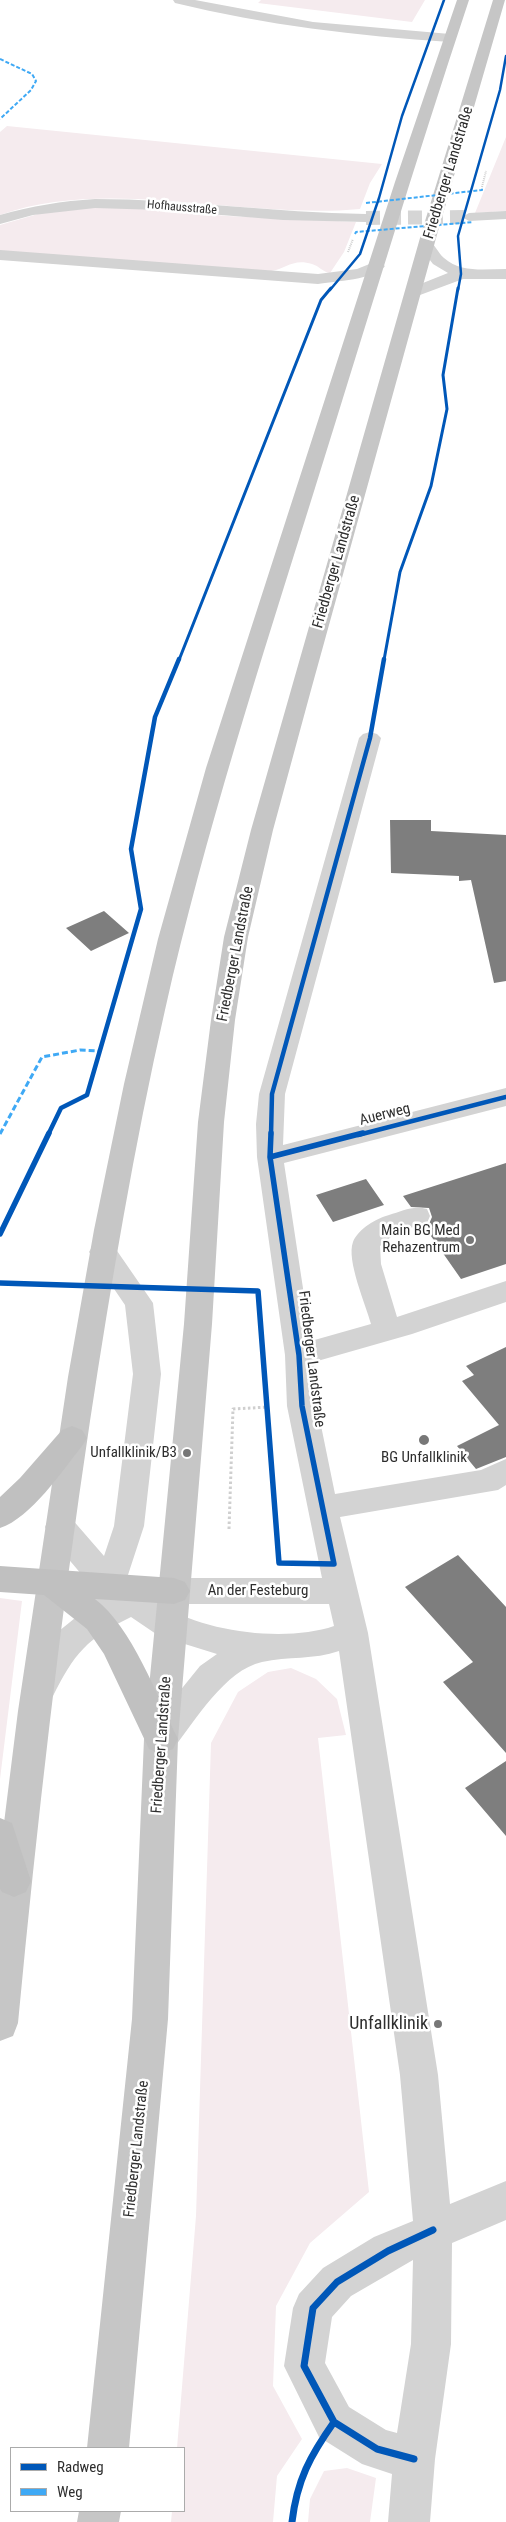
<!DOCTYPE html>
<html>
<head>
<meta charset="utf-8">
<style>
	body { margin:0 }
	#map { position:relative; width:506px; height:2522px; overflow:hidden; background:#fff; font-family:"Roboto Condensed",sans-serif }
	canvas { display:block }
	.legend { position:absolute; left:10px; top:2447px; width:175px; height:65px; box-sizing:border-box; background:#fff; border:1px solid #ababab; margin:0; padding:6px 9px; list-style:none; font-size:15px; color:#2e2e2e }
	.legend li { display:flex; align-items:center; gap:10px; height:25px }
	.legend b { width:25px; border:1px solid #ababab }
</style>
</head>
<body>
<div id="map">
<canvas width="506" height="2522"></canvas>
<ul class="legend">
<li><b style="height:6px;background:#0057b8"></b>Radweg</li>
<li><b style="height:6px;background:#3fa9f5"></b>Weg</li>
</ul>
</div>
<script>
const g = document.querySelector('canvas').getContext('2d');
g.lineJoin = 'round';
function fillPath(path, color) {
  g.fillStyle = color;
  g.fill(path, 'evenodd');
}
function stroke(path, color, width, dash) {
  g.strokeStyle = color;
  g.lineWidth = width;
  g.lineCap = dash ? 'butt' : 'round';
  g.setLineDash(dash || []);
  g.stroke(path);
}
function drawText(font, color, halo, rows, align = 'center') {
  g.font = font + ' "Roboto Condensed",sans-serif';
  g.lineWidth = 5;
  g.setLineDash([]);
  g.textBaseline = 'middle';
  g.strokeStyle = halo;
  g.fillStyle = color;
  for (const [text, x, y, turn = 0] of rows) {
    g.save();
    g.translate(x, y);
    g.rotate((+turn || 0) * Math.PI / 180);
    g.textAlign = isNaN(turn) ? turn : align;
    if (halo) g.strokeText(text, 0, 0);
    g.fillText(text, 0, 0);
    g.restore();
  }
}
fillPath(new Path2D(`
	M261 0H425L412 22 258 3Z
	M7 126 382 164 370 183 360 209C243 220 110 176 0 215V132Z
	M506 137V211L475 213Z
	M80 206H123L227 216 356 222 344 252 330 273C323 272 319 266 312 264 293 258 286 269 271 271L0 251V225L38 214Z
	M0 1598 22 1601 0 1779Z
	M291 1668 316 1679 337 1699 346 1735 318 1738 369 2192 310 2243 276 2306 273 2386 302 2439 277 2476 273 2522H171L172 2511H184V2448H177L196 2216 211 1743 238 1692 268 1672Z
	M347 2468 376 2478 370 2522H308L310 2499 324 2471Z`), '#f5ebee');
fillPath(new Path2D(`
	M390 820H431V831L506 835V981L494 983 471 880 459 881V876L391 873Z
	M104 911 129 933 91 951 66 928Z
	M506 1163V1264L461 1279 424 1226 429 1224 432 1217 429 1208 411 1207 403 1196Z
	M366 1179 384 1205 333 1222 316 1195Z
	M506 1347V1457L476 1469 457 1446 499 1425 462 1381 474 1375 466 1366Z
	M458 1555 506 1607V1753L443 1682 473 1662 405 1587Z
	M506 1761V1836L465 1788Z`), '#7e7e7e');
stroke(new Path2D(`
	M366 218 469 217`), '#d5d5d5', 14, [14, 7]);
stroke(new Path2D(`
	M482 187 486 171
	M348 252 353 239`), '#cfcfcf', 2, [1, 1]);
stroke(new Path2D(`
	M229 1529 233 1409 269 1407`), '#cfcfcf', 3, [2.5, 2.5]);
fillPath(new Path2D(`
	M173 0H195L313 22 450 34 456 38 450 42C357 36 265 25 175 3Z
	M95 199C185 199 275 213 366 214L373 218 366 222 283 220 159 210 95 208 33 215 0 224V215C32 206 62 201 95 199Z
	M506 211V219L469 221 462 217 469 213Z
	M427 241C436 244 437 252 444 258 461 273 484 269 506 269V279H463L420 295H408L406 292 408 289 448 273 433 264 419 246Z
	M0 250 318 274 357 269 377 261 385 266C375 280 334 281 318 284L0 260Z
	M370 732 377 734 381 738 285 1094 283 1145 506 1088V1106L284 1163 311 1341 371 1324C366 1305 346 1260 353 1242 358 1229 377 1218 389 1215 402 1211 413 1205 427 1209L430 1216 427 1223 397 1232 380 1246 381 1264 397 1317 506 1281V1302L412 1334 314 1362 317 1406 335 1494 481 1470 506 1459V1485L498 1490 340 1517 368 1633 438 2075 450 2204 506 2181V2220L452 2243 451 2344 435 2459 430 2522H388L392 2474 362 2464 319 2437 284 2366 293 2308 299 2294 323 2268 374 2237 413 2221 400 2075 339 1651C314 1660 288 1656 262 1662 225 1670 195 1721 173 1749L161 1754 149 1749 144 1739 149 1729 200 1666 217 1654 159 1636 131 1617C87 1638 74 1654 53 1696L41 1700 29 1696 25 1686 41 1651 54 1635 85 1610 93 1588 49 1536 45 1527 49 1518 60 1514 71 1518 104 1556 114 1526 133 1374 125 1305 89 1252 93 1245 103 1242 113 1245 153 1303 161 1374 144 1526 126 1581 137 1588 174 1578H322L287 1406 285 1355 257 1157 256 1124 259 1094 359 738 363 734ZM174 1604H329L334 1626C288 1642 206 1633 165 1606ZM413 2260 411 2344 397 2433 386 2430 349 2407 325 2363 332 2317 351 2296Z`), '#d3d3d3');
fillPath(new Path2D(`
	M457 0H469C415 162 366 325 315 488 261 661 205 833 165 1010 134 1146 111 1284 90 1421 60 1621 37 1822 18 2023L13 2036 0 2041V1855L18 1711 68 1377 94 1230 124 1084 158 939 206 768 395 182Z
	M493 0H505L438 231 311 690 273 830 248 937 235 1020 224 1122 212 1324 178 1739 168 2019 129 2448H87L132 2019 144 1739 184 1324 198 1122 211 1020 224 937 251 830 291 690 422 231Z
	M79 2511H121L119 2522H77Z`), '#c6c6c6');
fillPath(new Path2D(`
	M72 1426 82 1430 87 1438 82 1446C62 1471 31 1518 0 1528V1497L20 1478 62 1430Z
	M0 1566 174 1578 185 1582 190 1591 185 1600 174 1604 95 1599C132 1627 157 1696 178 1739L173 1749 161 1754 149 1749 104 1654 87 1629 44 1595 0 1592Z
	M0 1818 12 1823 31 1881 26 1892 14 1897 2 1892 0 1889Z`), '#c0c0c0');
stroke(new Path2D(`
	M0 59 32 74 36 81 31 90 0 119
	M366 203 482 190V187
	M355 234 356 232 473 222`), '#3fa9f5', 2, [4, 2]);
stroke(new Path2D(`
	M0 1134 42 1057 80 1050 100 1051`), '#3fa9f5', 3, [6, 3]);
stroke(new Path2D(`
	M330 290 360 254 379 198 402 116 444 0
	M458 290 461 274 458 236 500 90 506 56`), '#0057b8', 2.5);
stroke(new Path2D(`
	M179 660 321 300 331 288
	M384 660 400 572 431 486 447 409 443 375 458 288`), '#0057b8', 3);
stroke(new Path2D(`
	M48 1135 61 1108 87 1095 141 909 131 849 155 717 179 659
	M271 1135 272 1094 370 738 384 659
	M358 1135 506 1097`), '#0057b8', 4.5);
stroke(new Path2D(`
	M270 1157 363 1133
	M0 1234 49 1133
	M0 1283 258 1291 279 1563 334 1564 302 1406 299 1355 270 1157 271 1133`), '#0057b8', 5.5);
stroke(new Path2D(`
	M414 2459 377 2449 334 2422 304 2366 313 2308 337 2282 388 2251 433 2230
	M292 2522C297 2480 310 2456 334 2422`), '#0057b8', 7);
for (const [x, y, r, color] of [
	[470,1240,5,"#777"],
	[424,1440,6,"#777"],
	[187,1453,5,"#777"],
	[438,2024,5,"#777"]
]) {
  const dot = new Path2D();
  dot.arc(x, y, r, 0, 2 * Math.PI);
  g.fillStyle = color;
  g.fill(dot);
  stroke(dot, '#fff', 2);
}
drawText('12px', '#2e2e2e', '#fff', [
	["Hofhausstraße",182,208,5]
]);
drawText('15px', '#2e2e2e', '#fff', [
	["Friedberger Landstraße",449,173,-73],
	["Friedberger Landstraße",337,562,-74],
	["Friedberger Landstraße",236,954,-79],
	["Auerweg",385,1115,-14],
	["Friedberger Landstraße",311,1359,83],
	["An der Festeburg",258,1591],
	["Friedberger Landstraße",162,1745,-86],
	["Friedberger Landstraße",137,2149,-84]
]);
drawText('15px', '#2e2e2e', '#fff', [
	["Main BG Med",460,1231],
	["Rehazentrum",460,1248],
	["Unfallklinik/B3",177,1453],
	["BG Unfallklinik",424,1458,"center"]
], 'right');
drawText('18px', '#2e2e2e', '#fff', [
	["Unfallklinik",428,2024]
], 'right');
</script>
</body>
</html>
